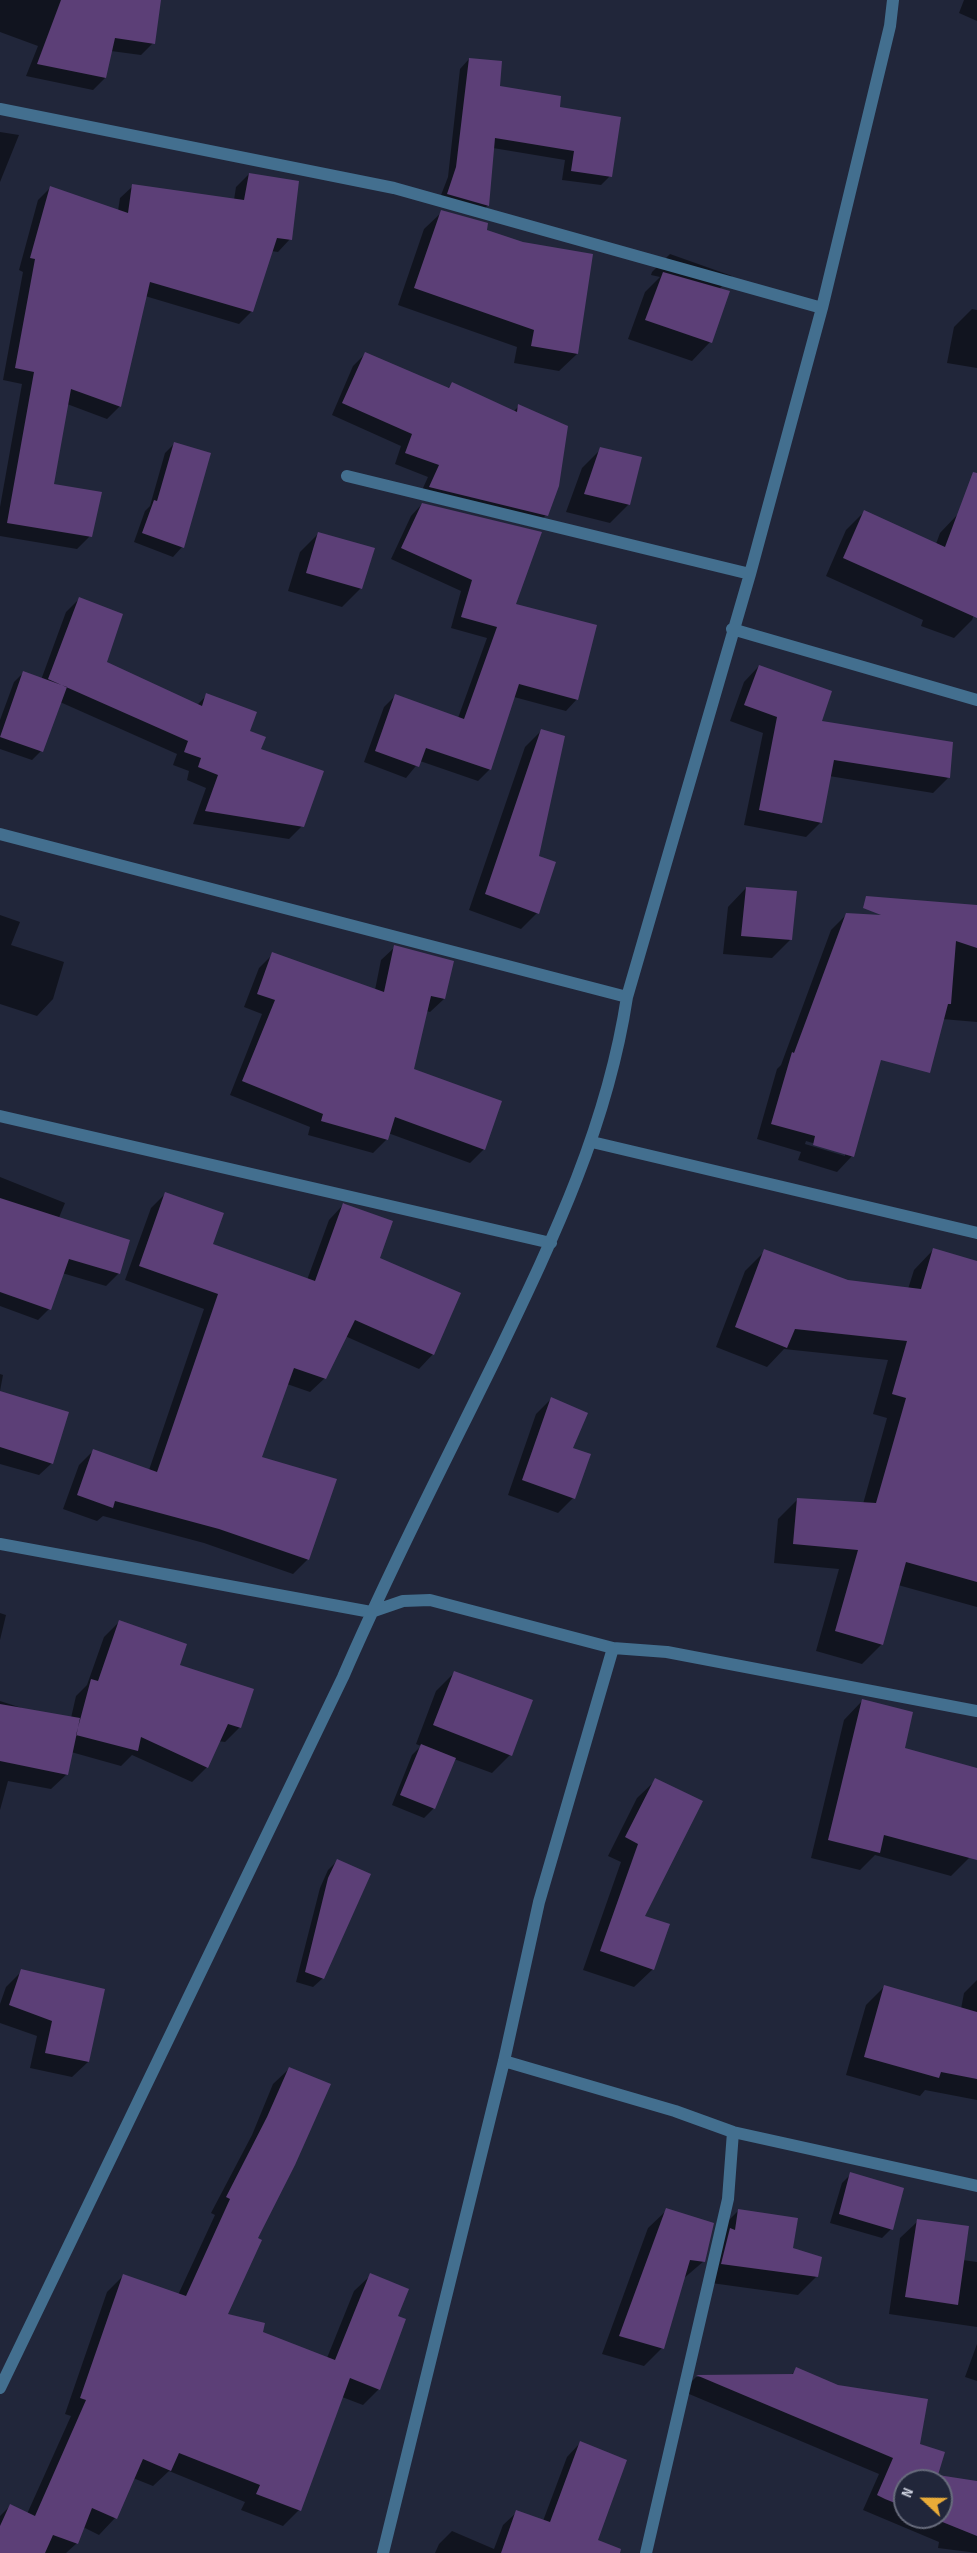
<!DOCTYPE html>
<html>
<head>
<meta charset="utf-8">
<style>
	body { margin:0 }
	#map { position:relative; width:977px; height:2553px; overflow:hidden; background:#21263a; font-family:"Sofia Sans Condensed",sans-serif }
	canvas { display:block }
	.north { position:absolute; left:893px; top:2469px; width:60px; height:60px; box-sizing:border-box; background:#21263a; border:2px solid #676b7c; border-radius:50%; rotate:292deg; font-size:16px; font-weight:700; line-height:24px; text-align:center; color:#cfd3e0 }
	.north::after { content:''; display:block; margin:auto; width:21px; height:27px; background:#e9ab38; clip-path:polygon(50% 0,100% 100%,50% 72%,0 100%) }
</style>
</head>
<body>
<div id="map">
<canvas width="977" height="2553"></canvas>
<div class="north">N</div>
</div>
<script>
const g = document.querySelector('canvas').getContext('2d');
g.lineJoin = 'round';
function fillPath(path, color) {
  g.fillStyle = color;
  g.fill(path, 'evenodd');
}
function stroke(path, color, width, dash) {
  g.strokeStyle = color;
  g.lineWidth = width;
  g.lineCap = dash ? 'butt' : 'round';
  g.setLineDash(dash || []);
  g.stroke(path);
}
fillPath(new Path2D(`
	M0 0H160L153 43 141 55 111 51 105 78 93 90 26 76 38 46 0 32Z
	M964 0H977V21L959 13Z
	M469 59 498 87 558 109 610 176 601 185 562 180 565 160 493 148 488 205 479 215 438 203 448 177 460 69Z
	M0 132 19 135 0 182Z
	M249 174 290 239 278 252 271 251 252 311 239 324 145 296 120 406 107 419 67 404 52 485 90 536 77 549 0 536V507L22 384 3 380 23 272 19 270 38 200 50 188 118 211 120 198 133 186 234 200 236 187Z
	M442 212 486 231 577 354 559 371 514 363 517 347 398 305 424 229Z
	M670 254 732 276 719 289 710 342 692 361 628 339 645 292 660 277 651 275 652 272Z
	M972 309 977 310V368L947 363 954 327Z
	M365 354 447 389 452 384 513 412 519 406 546 515 534 527 418 499 428 477 395 464 401 446 332 415 353 366Z
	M174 444 182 547 173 557 134 542 145 511 150 506 165 453Z
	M601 449 629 504 610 523 566 512 582 468Z
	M422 504 514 605 577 699 566 711 514 697 490 769 478 781 420 761 406 778 364 762 384 707 396 695 458 718 487 638 451 628 461 591 391 559 411 516Z
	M864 512 936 544 940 533 958 514 977 521V607L972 620 954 638 921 626 923 620 826 576 846 530Z
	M319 533 361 588 342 607 288 591 300 552Z
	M79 599 105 663 197 705 207 695 249 732 302 826 289 839 193 824 206 788 187 780 189 771 173 765 177 754 60 702 41 751 32 760 0 749V720L14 682 23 673 41 680 66 612Z
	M759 666 820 722 948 778 933 793 829 776 821 822 806 837 744 825 763 733 730 721 744 682Z
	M541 731 537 913 521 929 469 910 525 747Z
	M746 888 790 940 772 958 723 954 728 907Z
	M977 906V1022L942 1019 842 1061 852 1156 837 1172 798 1160 801 1152 757 1139 777 1069 781 1065 831 930 847 914 919 918ZM806 1141 845 1153V1156L805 1144Z
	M0 915 20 922 11 945 64 962 53 999 37 1016 0 1004Z
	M395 947 444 999 430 1012 426 1011 412 1070 484 1149 470 1163 388 1133 387 1139 373 1153 308 1135 310 1127 230 1095 262 1014 244 1007 259 968 273 954 375 990 381 960Z
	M0 1177 65 1203 58 1220 119 1273 106 1286 62 1273 51 1307 38 1320 0 1306Z
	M165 1194 211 1245 307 1280 329 1220 343 1205 378 1259 433 1354 419 1369 345 1336 325 1378 310 1392 287 1384 261 1458 308 1559 293 1574 204 1543 103 1516 97 1521 63 1509 79 1465 93 1451 149 1470 204 1309 125 1280 151 1208Z
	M933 1250 977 1262V1607L898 1585 882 1644 862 1664 816 1651 839 1569 774 1563 778 1519 798 1499 863 1504 887 1418 873 1414 888 1360 784 1349 767 1367 716 1347 745 1271 765 1251 847 1282 908 1289 914 1270Z
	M0 1374 3 1375 0 1391Z
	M0 1392 52 1463 39 1475 0 1464Z
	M551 1399 571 1449 573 1498 558 1513 508 1495 536 1414Z
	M0 1613 6 1615 0 1640Z
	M119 1622 178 1666 240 1727 225 1742 218 1741 207 1767 192 1782 132 1755 121 1766 71 1752 67 1774 51 1789 8 1781 0 1810V1701L31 1711 71 1718 76 1696 87 1685 104 1637Z
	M455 1672 510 1755 492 1773 454 1759 433 1809 424 1818 392 1805 412 1755 421 1746 416 1744 436 1691Z
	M862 1701 903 1749 977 1770V1830L969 1858 951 1876 875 1855 860 1870 811 1858 844 1720Z
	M656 1780 643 1917 653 1969 634 1987 583 1970 621 1862 608 1856 637 1798Z
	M337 1861 323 1978 313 1987 296 1982 320 1888 328 1870Z
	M22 1971 88 2062 72 2077 30 2068 37 2036 0 2023V2004L6 1987Z
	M977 1980V2100L925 2090 920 2096 846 2075 866 2005 884 1987 961 2009 964 1993Z
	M290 2068 256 2238 226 2315 261 2333 327 2358 354 2291 371 2275 396 2317 379 2389 363 2405 342 2397 299 2510 283 2526 241 2510 245 2502 169 2471 153 2486 133 2478 115 2518 99 2535 83 2527 77 2543 66 2553H0V2516L10 2506 27 2514 71 2416 65 2414 107 2292 123 2276 178 2295 215 2215 211 2213 252 2135 273 2084Z
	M851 2174 891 2229 882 2238 830 2223 842 2183Z
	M667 2210 704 2261 683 2279 662 2348 644 2366 602 2354 648 2228Z
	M739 2210 792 2249 816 2277 798 2295 704 2282 720 2229Z
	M918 2221 963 2260 977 2262V2327L889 2314 900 2238Z
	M977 2344V2381L965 2377Z
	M797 2369 918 2445 936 2476 977 2482V2553L938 2548 939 2542 863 2510 879 2474 682 2391 696 2377 790 2376ZM905 2481H941V2517H905Z
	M580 2443 592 2553H435L439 2544 452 2531 494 2549 503 2525 517 2512 543 2521 567 2457Z`), '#0007');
fillPath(new Path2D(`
	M61 0H161L155 44 115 38 106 78 37 64Z
	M469 58 502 61 500 86 561 96 560 107 621 117 612 177 571 171 574 151 495 138 489 206 447 194 456 167Z
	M249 173 299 181 292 240 277 238 253 312 150 282 121 407 71 389 54 484 102 492 92 537 7 523 34 372 15 368 35 259 30 258 50 186 128 213 132 184 244 200Z
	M441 210 488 223 487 230 523 242 593 254 578 354 531 346 534 330 414 288Z
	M663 272 730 291 712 343 645 320Z
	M365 352 449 388 452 382 517 412 518 404 568 426 559 486 548 516 429 487 439 465 405 453 412 434 342 403Z
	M174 442 211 453 184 548 142 533 154 500 157 501Z
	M600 447 642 457 630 505 584 494Z
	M973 472 977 473V618L843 558 864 510 945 547Z
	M422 503 542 532 516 604 597 625 578 700 519 684 491 770 426 748 419 767 375 751 395 694 464 719 497 627 461 617 472 580 401 548Z
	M318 532 375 548 362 589 306 573Z
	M79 597 123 614 107 662 202 706 206 693 257 712 250 731 266 737 261 749 324 771 304 827 205 811 218 775 198 767 201 758 184 752 188 741 48 679Z
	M759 665 832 691 822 721 953 742 950 778 834 760 822 823 759 810 777 717 744 705Z
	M23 671 67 687 43 752 0 737Z
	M541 729 565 736 539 856 556 862 539 914 485 894Z
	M746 887 797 891 792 940 741 936Z
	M866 896 977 905V948L956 941 951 1004H948L930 1073 881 1060 854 1157 813 1145 815 1136 771 1124 792 1052 794 1053 846 913 881 915 863 908Z
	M394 945 454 961 445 999 431 996 414 1069 502 1101 485 1150 395 1117 388 1140 321 1121 323 1114 242 1081 275 1000 257 994 272 952 384 992Z
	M165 1192 224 1213 213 1244 315 1281 343 1203 345 1204 393 1221 380 1258 461 1293 434 1355 355 1320 326 1379 294 1368 262 1457 337 1479 309 1560 219 1529 115 1501 113 1508 77 1495 93 1449 157 1472 218 1294 139 1266Z
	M0 1198 130 1240 120 1274 69 1259 51 1310 0 1292Z
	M933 1248 977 1261V1582L906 1562 883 1645 835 1631 858 1550 793 1544 797 1498 876 1503 906 1398 892 1394 907 1341 795 1329 787 1348 735 1327 764 1249 848 1280 921 1289Z
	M0 1391 69 1412 53 1464 0 1447Z
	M551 1397 588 1413 573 1448 591 1454 575 1499 522 1480Z
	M119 1620 187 1644 180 1665 254 1689 241 1728 228 1724 208 1768 141 1737 138 1751 76 1735 91 1679 98 1681Z
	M454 1671 533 1700 512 1756 433 1725Z
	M862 1699 913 1712 905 1748 977 1768V1860L884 1835 880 1853 828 1840Z
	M0 1704 80 1718 68 1775 0 1761Z
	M421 1744 456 1758 435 1809 400 1795Z
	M655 1778 703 1801 645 1916 670 1924 654 1970 600 1951 638 1844 625 1837Z
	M337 1859 371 1874 324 1979 305 1972 328 1878Z
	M21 1969 105 1989 89 2062 45 2053 52 2021 9 2005Z
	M884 1985 977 2012V2079L941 2072 939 2078 864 2057Z
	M289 2067 331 2084 295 2165 258 2238 262 2240 228 2314 265 2323 263 2332 335 2360 370 2273 409 2289 398 2316 406 2319 380 2390 350 2378 301 2511 256 2494 260 2485 179 2453 171 2471 143 2459 117 2519 92 2508 78 2544 53 2535 45 2553H0V2526L10 2504 35 2516 86 2400 80 2398 123 2274 186 2296 230 2199 226 2197 267 2117Z
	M850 2172 904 2188 893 2230 839 2214Z
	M666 2208 714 2223 705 2262 690 2260 664 2349 619 2336Z
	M738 2209 798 2218 793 2248 822 2257 818 2277 721 2264 730 2228 735 2230Z
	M917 2219 969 2226 958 2305 905 2297Z
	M796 2367 838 2385 928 2399 920 2444 945 2452 938 2475 977 2481V2536L930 2517H941V2481H905V2507L885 2499 877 2495 893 2458 696 2375 793 2374Z
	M580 2441 627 2460 598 2540 621 2549 620 2553H501L516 2510 550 2522Z`), '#5c3f77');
stroke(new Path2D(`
	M0 109 394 188 822 308
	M347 476 750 574
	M732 629 977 700
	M0 834 627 997
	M0 1116 551 1243
	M592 1142 977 1233
	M0 1544 371 1612 403 1601 430 1600 613 1648 667 1652 977 1711
	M504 2061 675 2111 733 2132 977 2186
	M0 2388 343 1677C390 1569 444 1464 496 1358 553 1239 607 1128 627 997L750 574 822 308 890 26 893 0
	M383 2553 504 2061 539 1902 613 1648
	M646 2553 728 2199 733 2132`), '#436f8f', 12);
</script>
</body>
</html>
